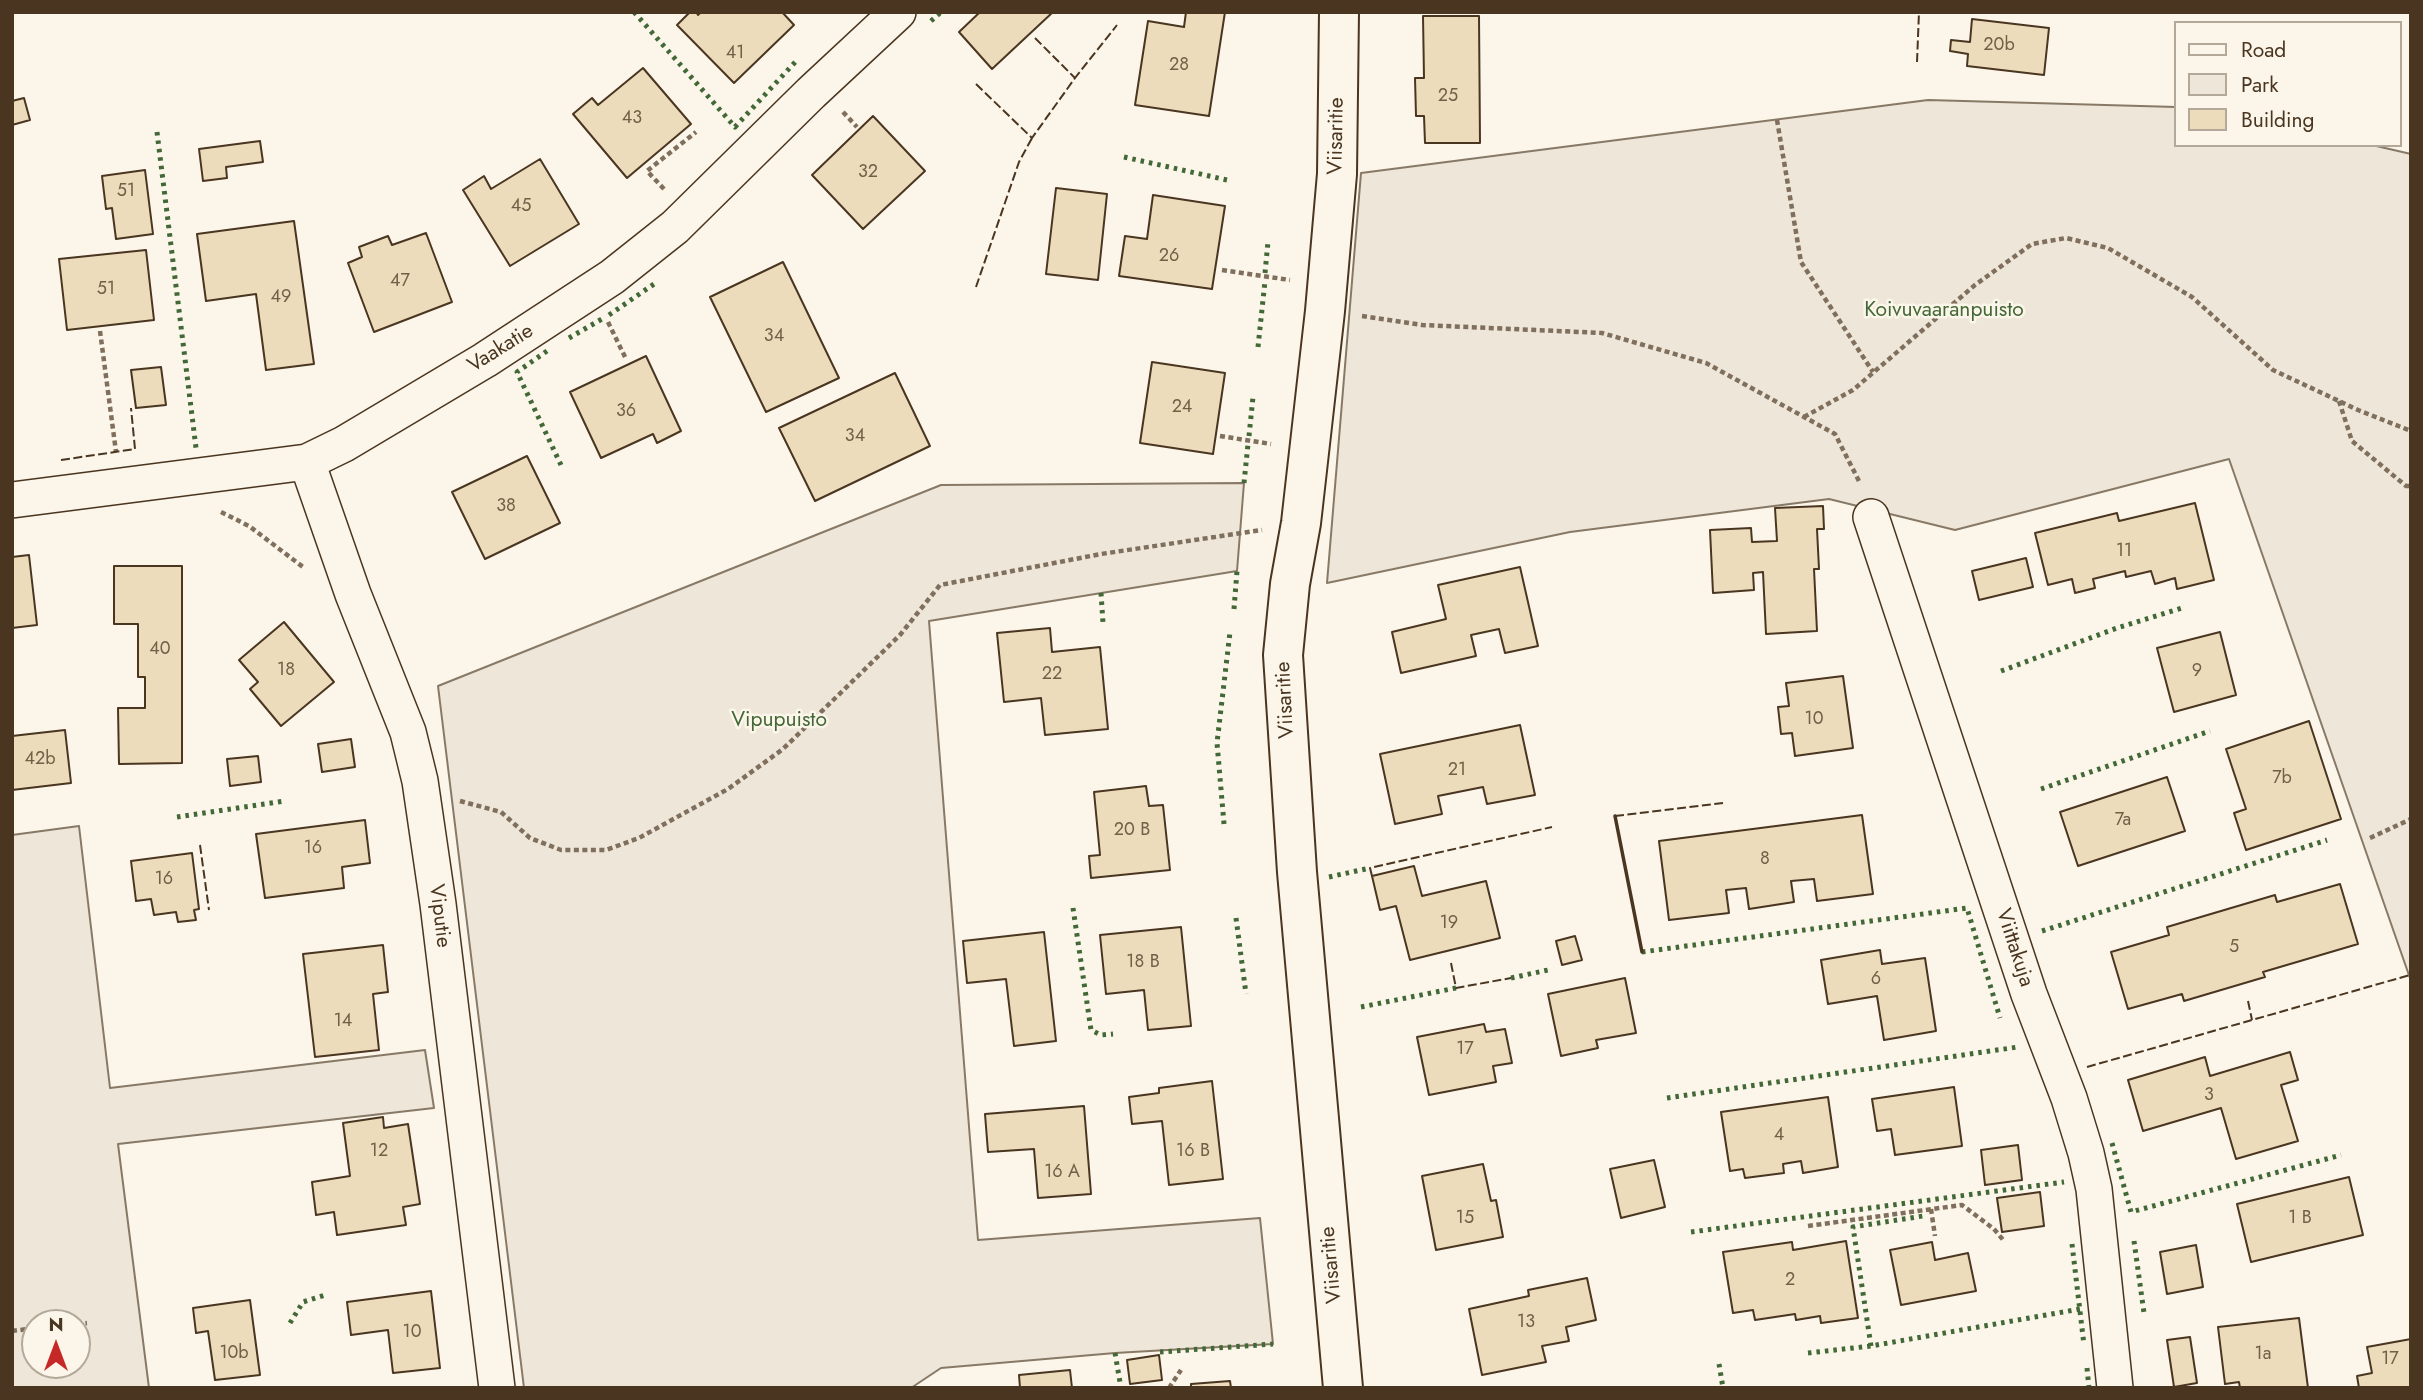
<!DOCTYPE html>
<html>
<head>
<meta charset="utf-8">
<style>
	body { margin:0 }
	#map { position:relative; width:2423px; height:1400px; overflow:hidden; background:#fbf6e9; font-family:Jost,sans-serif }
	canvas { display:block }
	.frame { position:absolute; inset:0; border:14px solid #4a3520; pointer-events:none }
	.legend { position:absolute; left:2174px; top:21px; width:228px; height:126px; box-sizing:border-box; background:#fbf6e9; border:2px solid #b4a999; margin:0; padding:9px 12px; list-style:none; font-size:21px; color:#4a3520 }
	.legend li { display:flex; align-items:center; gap:14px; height:35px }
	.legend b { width:35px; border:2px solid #b4a999 }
	.north { position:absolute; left:21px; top:1309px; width:70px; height:70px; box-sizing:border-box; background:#fbf6e9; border:2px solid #b4a999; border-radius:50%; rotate:0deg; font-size:19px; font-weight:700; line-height:28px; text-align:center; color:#4a3520 }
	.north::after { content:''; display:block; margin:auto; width:24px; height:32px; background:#c62828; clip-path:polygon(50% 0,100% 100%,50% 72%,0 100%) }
</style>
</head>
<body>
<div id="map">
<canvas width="2423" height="1400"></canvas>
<div class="frame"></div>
<ul class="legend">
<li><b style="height:9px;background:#fbf6e9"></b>Road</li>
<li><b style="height:19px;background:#ede6d9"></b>Park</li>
<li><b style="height:19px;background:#ecdcbc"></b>Building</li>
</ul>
<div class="north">N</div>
</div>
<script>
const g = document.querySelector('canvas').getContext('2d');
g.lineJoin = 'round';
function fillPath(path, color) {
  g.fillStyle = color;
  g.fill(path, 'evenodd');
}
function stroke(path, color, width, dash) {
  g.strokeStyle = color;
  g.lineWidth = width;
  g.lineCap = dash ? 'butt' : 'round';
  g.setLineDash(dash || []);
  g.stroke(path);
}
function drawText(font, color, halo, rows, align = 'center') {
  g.font = font + ' Jost,sans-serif';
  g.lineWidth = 5;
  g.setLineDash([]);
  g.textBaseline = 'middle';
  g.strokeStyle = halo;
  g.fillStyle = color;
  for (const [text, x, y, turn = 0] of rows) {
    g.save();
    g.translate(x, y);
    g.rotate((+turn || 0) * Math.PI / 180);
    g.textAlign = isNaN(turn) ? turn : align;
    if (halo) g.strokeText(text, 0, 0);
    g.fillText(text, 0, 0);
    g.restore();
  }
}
const green = new Path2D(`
	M1928 100 2176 107V145H2372L2411 154V981L2229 459 1955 530 1829 499 1570 532 1327 583 1361 173Z
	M1244 483 1237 571 929 621 978 1240 1260 1218 1273 1344 1115 1353 941 1368 911 1388H524L438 686 941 485Z
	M79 826 110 1088 425 1050 434 1108 118 1144 149 1388H12V835ZM77 1323V1365H35V1323Z`);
fillPath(green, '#ede6d9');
stroke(green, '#887966', 2);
const building = new Path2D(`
	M690 12H696L698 15 701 12H782L794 25 734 83 677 25Z
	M980 12H1053L992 69 959 32Z
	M1186 12H1225L1209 116 1135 105 1148 21 1184 27Z
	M1423 16H1479L1480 143H1425L1424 116H1416L1415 78H1424Z
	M1972 19 2049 28 2044 75 1967 66 1968 54 1950 51 1951 40 1970 42Z
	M643 68 691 124 627 178 573 114 592 98 598 105Z
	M24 98 30 120 12 125V101Z
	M873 116 925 171 863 229 812 175Z
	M260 141 263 162 226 167 227 178 203 181 199 149Z
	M540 159 579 224 510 266 463 190 484 176 491 189Z
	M145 170 153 234 116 239 112 208 106 209 102 176Z
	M1056 188 1107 194 1098 280 1046 274Z
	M1153 195 1225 206 1212 289 1119 276 1125 236 1147 239Z
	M294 221 314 364 266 370 256 294 206 301 197 234Z
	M426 233 452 302 374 332 348 263 362 257 359 247 388 236 392 245Z
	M146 250 154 320 67 330 59 259Z
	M783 262 839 378 766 412 710 297Z
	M646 356 681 431 657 443 653 434 601 458 570 392Z
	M1152 362 1225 373 1213 454 1140 443Z
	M161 367 166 405 136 408 131 370Z
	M895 373 930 446 815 501 779 428Z
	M527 456 560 523 485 559 452 492Z
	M2195 503 2214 580 2177 589 2175 578 2155 584 2151 571 2126 577 2125 571 2093 579 2095 588 2075 593 2072 579 2048 585 2035 533 2117 513 2119 521Z
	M1823 506 1824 529H1817L1819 569H1814L1817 631 1766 634 1763 572 1753 573 1754 590 1713 593 1710 530 1751 528 1752 542 1777 541 1775 508Z
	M29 555 37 625 12 628V557Z
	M2026 558 2033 587 1979 600 1972 571Z
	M114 566H182V763L119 764 118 708H145V677H138V624H114Z
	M1520 567 1538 646 1505 653 1499 629 1471 635 1476 656 1401 673 1392 632 1446 619 1438 585Z
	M284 622 334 682 281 726 250 689 258 682 239 660Z
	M1050 628 1052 652 1100 647 1108 729 1045 735 1041 698 1004 702 997 633Z
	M2220 632 2236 695 2174 712 2157 648Z
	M1843 676 1853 748 1795 756 1792 733 1781 734 1778 707 1789 706 1786 683Z
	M2309 721 2341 819 2246 850 2234 813 2246 809 2226 749Z
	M1520 725 1535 795 1487 804 1483 787 1438 796 1442 814 1395 824 1380 754Z
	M65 730 71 783 12 790V736Z
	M351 739 355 767 322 772 318 744Z
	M258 756 261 782 230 786 227 759Z
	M2167 777 2185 831 2078 866 2060 812Z
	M1146 786 1149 806 1163 805 1170 870 1091 878 1089 856 1100 855 1094 792Z
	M1862 815 1873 894 1817 901 1814 879 1791 881 1794 902 1749 909 1746 888 1726 890 1729 913 1669 920 1659 841Z
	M365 820 370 863 342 867 344 888 265 898 256 834Z
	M192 853 199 909 194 910 196 920 178 922 176 912 154 915 151 899 136 901 131 861Z
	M1414 866 1422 896 1486 881 1500 938 1410 960 1396 906 1380 910 1372 876Z
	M2340 884 2358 944 2263 972 2265 977 2184 1001 2182 994 2128 1009 2111 952 2169 935 2167 927 2275 895 2277 902Z
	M1181 927 1191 1026 1148 1030 1144 990 1106 994 1100 935Z
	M1044 932 1056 1041 1014 1046 1006 979 967 983 963 941Z
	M1575 936 1582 960 1562 965 1556 941Z
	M383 945 388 992 373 994 379 1050 315 1057 303 954Z
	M1880 950 1882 964 1925 958 1936 1031 1884 1040 1877 996 1828 1004 1821 960Z
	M1625 978 1636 1033 1596 1040 1598 1048 1561 1056 1548 994Z
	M1484 1024 1486 1032 1505 1029 1512 1063 1493 1066 1496 1082 1429 1095 1417 1037Z
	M2290 1052 2298 1080 2281 1085 2298 1141 2236 1159 2221 1108 2143 1131 2128 1080 2205 1057 2210 1076Z
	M1212 1081 1223 1179 1169 1185 1162 1121 1132 1124 1129 1097 1159 1093V1088Z
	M1954 1087 1962 1146 1895 1155 1891 1129 1877 1131 1872 1099Z
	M1828 1097 1838 1167 1803 1173 1801 1161 1783 1164 1784 1173 1745 1178 1743 1169 1730 1171 1721 1112Z
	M1084 1106 1091 1194 1038 1198 1034 1149 988 1152 985 1114Z
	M383 1117 384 1128 408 1124 420 1204 403 1207 406 1225 337 1235 334 1212 316 1215 312 1182 350 1176 343 1123Z
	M2018 1145 2022 1180 1985 1185 1981 1150Z
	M1654 1160 1665 1207 1621 1218 1610 1169Z
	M1483 1164 1491 1201 1496 1200 1503 1237 1436 1250 1422 1176Z
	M2349 1177 2363 1235 2251 1262 2237 1204Z
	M2040 1192 2044 1226 2002 1232 1997 1198Z
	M1846 1241 1858 1318 1821 1323 1820 1316 1796 1320 1795 1314 1755 1320 1753 1310 1733 1313 1723 1252 1792 1242 1793 1250Z
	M1932 1242 1935 1260 1968 1253 1976 1291 1901 1305 1890 1250Z
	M2196 1245 2203 1287 2167 1294 2160 1252Z
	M1587 1278 1596 1320 1566 1327 1569 1341 1542 1346 1546 1362 1482 1375 1469 1309 1529 1296 1528 1290Z
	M431 1291 440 1368 393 1373 388 1330 351 1335 347 1302Z
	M250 1300 260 1375 215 1380 208 1331 196 1333 193 1308Z
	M2299 1318 2308 1388H2240L2239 1382 2225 1384 2218 1327Z
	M2190 1337 2197 1383 2174 1387 2167 1340Z
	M2411 1339V1388H2359L2357 1376 2372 1373 2367 1347Z
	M1159 1355 1162 1380 1130 1384 1127 1360Z
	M1070 1370 1072 1388H1020L1019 1375Z
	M1230 1381 1231 1388H1191V1384Z`);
fillPath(building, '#ecdcbc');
stroke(building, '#4a3520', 2);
const street = new Path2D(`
	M307 462 353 594 408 732 420 781 438 904 497 1388
	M12 500 307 462 344 444 485 360 612 277 675 227 811 93 898 12
	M1871 517 2029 994 2069 1098 2086 1153 2094 1189 2115 1388`);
const secondary = new Path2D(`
	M1339 12 1337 174 1325 311 1301 523 1290 584 1283 655 1297 872 1343 1388`);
stroke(street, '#4a3520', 38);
stroke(secondary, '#4a3520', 42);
stroke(new Path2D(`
	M843 112 857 127
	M1777 120 1801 262 1873 372
	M664 189 647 171 696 132
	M1222 270 1290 280
	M1362 316 1422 325 1602 333 1706 363 1835 434 1860 483
	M608 322 626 359
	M100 331 116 452
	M2339 401 2352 441 2406 486H2411
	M1804 417 1853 390 1975 285 2032 244 2066 238 2108 248 2192 297 2273 370 2358 410 2411 431
	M1220 436 1271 444
	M221 512 249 526 303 567
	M460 801 501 812 530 838 561 850H606L639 838 728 789 783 749 900 635 940 585 1101 554 1262 530
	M2370 838 2411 819
	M1931 1209 1935 1236
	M1808 1226 1962 1205 1994 1229 2004 1241
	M77 1324 87 1323
	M12 1331 35 1328
	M1169 1388 1181 1370`), '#7f6f5c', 4.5, [5, 3.5]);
stroke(street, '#fbf6e9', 35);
stroke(secondary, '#fbf6e9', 38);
stroke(new Path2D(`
	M634 12 735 127 798 59
	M931 21 941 12
	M157 132 196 448
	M1124 157 1227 180
	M1265 273 1268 242
	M609 315 654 284
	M569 338 602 319
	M1258 347 1265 281
	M547 351 517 372 561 465
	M1249 436 1253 397
	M1244 483 1248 444
	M1101 593 1103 623
	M1234 609 1237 571
	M2001 671 2117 628 2185 607
	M2041 789 2210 731
	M177 817 285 801
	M1224 824 1217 743 1230 632
	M1329 877 1370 868
	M1073 908 1091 1030 1101 1035 1113 1034
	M1236 918 1246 994
	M2042 931 2327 840
	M1642 952 1967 908 2000 1018
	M1511 978 1548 970
	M1361 1007 1456 988
	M1667 1098 2018 1047
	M2112 1143 2131 1212 2341 1155
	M1691 1232 2064 1182
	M2134 1241 2144 1313
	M2072 1244 2084 1345
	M290 1323 303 1302 325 1295
	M1871 1346 1853 1227 1923 1216
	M1160 1352 1273 1344
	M1115 1353 1121 1388
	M1808 1353 1871 1346 2080 1309
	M1719 1364 1723 1388
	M2087 1368 2089 1388`), '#436837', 5, [3.5, 5]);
stroke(new Path2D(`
	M1035 38 1075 78
	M1917 62 1919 12
	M976 84 1032 138 1075 78 1117 25
	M976 287 1019 162 1032 138
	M61 460 135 449 131 408
	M1615 816 1723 803
	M200 845 209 910
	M1372 876 1370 868 1552 827
	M1451 963 1456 988 1511 978
	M2248 1001 2252 1020
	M2087 1067 2410 975`), '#4a3520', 2, [9, 3.5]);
stroke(new Path2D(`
	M1615 816 1642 952`), '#4a3520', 3.5);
drawText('18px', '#725f47', null, [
	["20b",1999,46],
	["41",735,54],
	["28",1179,66],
	["25",1448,97],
	["43",632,119],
	["32",868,173],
	["51",126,192],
	["45",521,207],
	["26",1169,257],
	["47",400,282],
	["51",106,290],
	["49",281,298],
	["34",774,337],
	["24",1182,408],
	["36",626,412],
	["34",855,437],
	["38",506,507],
	["11",2124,552],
	["40",160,650],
	["18",286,671],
	["9",2197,672],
	["22",1052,675],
	["10",1814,720],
	["42b",40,760],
	["21",1457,771],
	["7b",2282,779],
	["7a",2123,821],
	["20 B",1132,831],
	["16",313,849],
	["8",1765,860],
	["16",164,880],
	["19",1449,924],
	["5",2234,948],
	["18 B",1143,963],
	["6",1876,980],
	["14",343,1022],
	["17",1465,1050],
	["3",2209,1096],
	["4",1779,1136],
	["12",379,1152],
	["16 B",1193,1152],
	["16 A",1062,1173],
	["15",1465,1219],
	["1 B",2300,1219],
	["2",1790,1281],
	["13",1526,1323],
	["10",412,1333],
	["10b",234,1354],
	["1a",2263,1355],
	["17",2390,1360]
]);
drawText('21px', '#4a3520', '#fbf6e9', [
	["Viisaritie",1337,136,-89],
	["Vaakatie",501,349,-32],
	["Viisaritie",1286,700,-93],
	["Viputie",439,916,83],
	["Viittakuja",2014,948,72],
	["Viisaritie",1332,1265,-95]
]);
drawText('21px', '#436837', '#fbf6e9', [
	["Koivuvaaranpuisto",1944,311],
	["Vipupuisto",779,721]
]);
</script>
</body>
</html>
